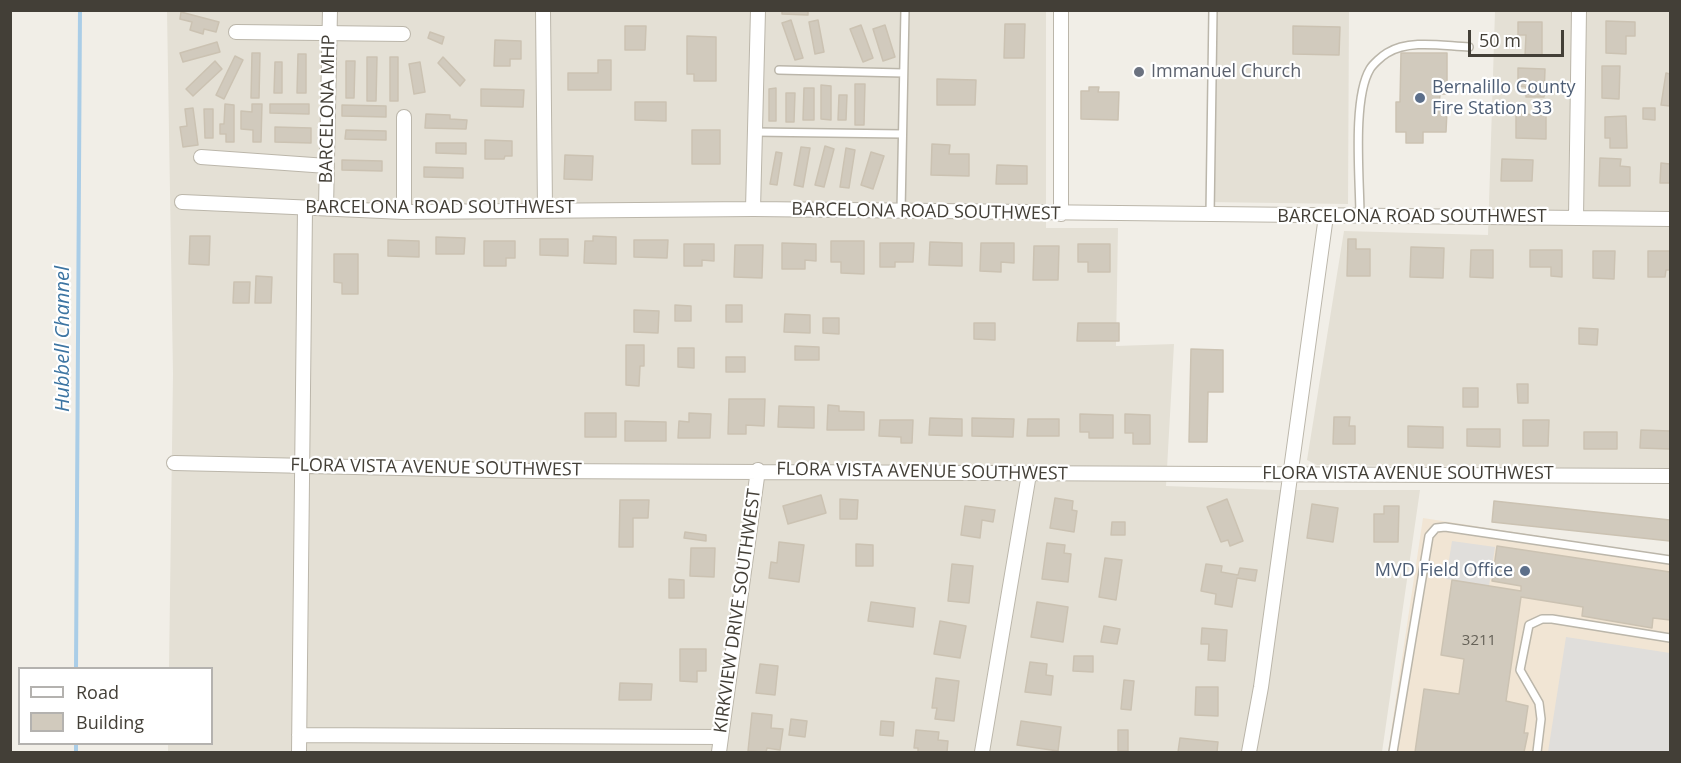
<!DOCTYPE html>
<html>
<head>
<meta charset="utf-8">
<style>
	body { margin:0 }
	#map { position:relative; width:1681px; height:763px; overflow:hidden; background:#f1eee7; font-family:"Open Sans",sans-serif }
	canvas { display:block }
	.frame { position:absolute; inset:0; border:12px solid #433f37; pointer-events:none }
	.legend { position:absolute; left:18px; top:667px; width:195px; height:78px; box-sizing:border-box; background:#fff; border:2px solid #b4b2af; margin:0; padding:8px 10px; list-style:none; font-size:18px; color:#433f37 }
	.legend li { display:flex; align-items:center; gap:12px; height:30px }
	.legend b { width:30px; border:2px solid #b4b2af }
	.scale { position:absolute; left:1468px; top:30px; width:96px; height:27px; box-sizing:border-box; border:3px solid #433f37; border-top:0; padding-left:8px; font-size:18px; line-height:21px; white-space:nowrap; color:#433f37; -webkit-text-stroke:4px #fff; paint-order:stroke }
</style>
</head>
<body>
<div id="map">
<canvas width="1681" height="763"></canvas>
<div class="frame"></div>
<ul class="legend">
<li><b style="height:8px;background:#fff"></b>Road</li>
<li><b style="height:16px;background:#d1cabd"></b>Building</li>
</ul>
<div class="scale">50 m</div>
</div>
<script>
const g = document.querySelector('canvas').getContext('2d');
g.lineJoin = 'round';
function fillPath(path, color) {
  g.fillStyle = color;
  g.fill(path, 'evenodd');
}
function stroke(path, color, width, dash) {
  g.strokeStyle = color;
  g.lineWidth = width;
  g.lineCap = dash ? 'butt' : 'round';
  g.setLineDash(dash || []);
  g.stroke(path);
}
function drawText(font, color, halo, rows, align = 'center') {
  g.font = font + ' "Open Sans",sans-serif';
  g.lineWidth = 4.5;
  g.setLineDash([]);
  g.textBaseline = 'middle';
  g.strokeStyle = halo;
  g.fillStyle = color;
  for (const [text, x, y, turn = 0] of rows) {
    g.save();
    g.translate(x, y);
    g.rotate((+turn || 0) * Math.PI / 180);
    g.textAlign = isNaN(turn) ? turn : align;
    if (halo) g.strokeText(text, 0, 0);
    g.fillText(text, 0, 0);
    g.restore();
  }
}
fillPath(new Path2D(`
	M167 11H1046V228H1118L1116 346 1174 344 1166 486 1275 490H1420L1382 752H168V744H212V668H169L173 374Z
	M1209 11H1349L1348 204 1207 202Z
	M1495 11H1670V469L1317 465 1307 460 1344 231 1488 235Z`), '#e4e0d5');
fillPath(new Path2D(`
	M1423 518 1670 556V752H1388Z`), '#f1e5d4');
fillPath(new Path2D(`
	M1452 541 1495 547 1489 586 1446 579Z
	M1566 637 1670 653V752H1548Z`), '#e0dedb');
stroke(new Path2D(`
	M76 668 80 10
	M76 752V744`), '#aacde7', 4);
const building = new Path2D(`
	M782 10H808V15L782 14Z
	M181 12 219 22 216 32 204 29 203 34 190 30 192 22 180 19Z
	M791 20 803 58 795 60 782 23Z
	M818 20 824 52 815 54 809 22Z
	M1606 21 1635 22V36H1626V54L1606 53Z
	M1518 22H1542V56H1525L1526 35H1518Z
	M1005 24H1025L1024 58H1004Z
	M861 25 873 58 863 62 850 29Z
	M885 25 895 57 883 61 873 29Z
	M625 26H646L645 50H625Z
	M1293 26 1340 27 1339 55 1293 54Z
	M430 32 444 37 442 44 428 38Z
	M687 36 716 37V81H694V74H687Z
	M495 40 521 41V59H510V66H494Z
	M217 42 220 52 183 62 180 53Z
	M252 53H260L259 98H251Z
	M1401 53H1447V94H1440L1439 110 1447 111 1446 132H1423V143H1406V132H1396V102H1400Z
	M298 54H306V93H297Z
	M235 56 243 60 224 99 216 95Z
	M367 57H377L376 101H367Z
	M390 57H398V101H390Z
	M443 57 465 80 460 86 438 63Z
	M598 60H611V90H568V73H598Z
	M215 61 222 69 193 96 186 89Z
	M346 61H355L354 98H346Z
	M275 62H282V93H274Z
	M420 62 425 92 414 94 409 64Z
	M1602 66H1620L1619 99 1602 98Z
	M1518 68 1545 69 1544 97H1526V87L1518 86Z
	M1666 73 1670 74V106L1661 105Z
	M937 79 976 80 975 105H937Z
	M855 84H865L864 125H855Z
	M821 85 831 86V120L821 119Z
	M1089 87H1099L1098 92H1119L1118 120 1081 119V91H1089Z
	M776 88V121H769V89Z
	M804 88H814V120H803Z
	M481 89 524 90 523 107 481 106Z
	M786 93H795L794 122H786Z
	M839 95H847L846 120H838Z
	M635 102H666V121L635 120Z
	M225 104 234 105V142H226V134H220V124H224Z
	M252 104H262L261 142H253V130L241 129V111L252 112Z
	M270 104H309V114L270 113Z
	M342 105 386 106V117L342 116Z
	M193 108 198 145 183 147 180 127 187 126 185 109Z
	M1643 108H1655V120L1643 119Z
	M204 109H213V138H205Z
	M426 114 450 115V119L467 120 466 129 425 128Z
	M1516 114 1546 115V139L1516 138Z
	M1626 116 1627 148H1610V138H1605V117Z
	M275 127 311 128V143L275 142Z
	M346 130 386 131V140L345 139Z
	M692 130H720V164H692Z
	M485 140 512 141V156H505L504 159H485Z
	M436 143H466V154L436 153Z
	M932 144 950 145 949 154H969V176L931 175Z
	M825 146 834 149 824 187 815 185Z
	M801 147 810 148 803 187 794 185Z
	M846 148 855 150 849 188 840 187Z
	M776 152 782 153 777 185 770 184Z
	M871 152 884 156 873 189 861 185Z
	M565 155 593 156 592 180 564 179Z
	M1600 158 1621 159 1620 166 1630 167V186H1599Z
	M1502 159 1533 160 1532 181H1501Z
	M342 160 382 161V171L342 170Z
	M1661 163 1670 164V183H1660Z
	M997 165 1027 166V184H996Z
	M424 167 463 168V178L424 177Z
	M190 236H210L209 265 189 264Z
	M593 236 616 237V264L584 263 585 241H593Z
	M436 237 465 238 464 254H436Z
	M540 239H568V256L540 255Z
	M1348 239H1356V249H1370V276H1347Z
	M388 240 419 241V257L388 256Z
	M634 240H668L667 258 634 257Z
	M484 241H515V258H506V266H484Z
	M831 241H864V274L841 273V262H831Z
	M930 242 962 243V266L929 265Z
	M782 243 816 244V261L805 260V269H782Z
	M880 243H914L913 262H895V267H880Z
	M981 243H1014V263L1001 262V272L980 271Z
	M684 244H714V261L702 260V266H684Z
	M1078 244H1110V272H1088V262H1078Z
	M735 245H763L762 278 734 277Z
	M1034 246H1059L1058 280H1033Z
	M1411 247 1444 248 1443 278 1410 277Z
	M1471 250H1493V278L1470 277Z
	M1530 250H1562V277L1551 276V267H1530Z
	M1593 251H1615L1614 279 1593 278Z
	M1648 251H1670V270H1666L1665 277H1648Z
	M334 254H358V294H342V283L334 282Z
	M256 276 272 277 271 303H255Z
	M234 282H250L249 303H233Z
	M675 305 691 306V321H675Z
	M726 305H742V322H726Z
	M634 310 659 311 658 333 634 332Z
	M785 314 810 315V333L784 332Z
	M823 318H839V334L823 333Z
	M974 323H995V340L974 339Z
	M1078 323H1119V341H1077Z
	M1579 328 1598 329 1597 345 1579 344Z
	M626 345H644V366H640L639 386 626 385Z
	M795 346 819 347V360H795Z
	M678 348H694V368L678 367Z
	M1191 349 1223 350V392H1208L1207 442H1189Z
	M726 357H745V372H726Z
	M1517 384H1528V403H1518Z
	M1463 388H1478V407H1463Z
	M729 399H765L764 426 746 425V434H728Z
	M828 405 839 406V411L864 412V430H827Z
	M779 406 814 407V428L778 427Z
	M585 413H616V437H585Z
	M689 413 711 414 710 438H678L679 421 689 422Z
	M1080 414 1113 415V438H1089V432H1080Z
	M1125 414 1150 415V444H1133V433H1125Z
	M1334 417H1350L1349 426H1355V444H1333Z
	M930 418 962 419V436L929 435Z
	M972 418 1014 419 1013 437 972 436Z
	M1028 419H1059V436H1027Z
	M880 420H913L912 443H901V437L879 436Z
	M1523 420H1549L1548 446H1523Z
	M625 421 666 422V441H625Z
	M1408 426 1443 427V448L1408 447Z
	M1467 429H1500V447L1467 446Z
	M1641 430 1670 431V449L1640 448Z
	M1584 432H1617V449H1584Z
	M821 495 826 513 788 524 783 506Z
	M1055 498 1073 501 1072 510 1077 511 1074 532 1050 528Z
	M840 499 858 500 857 519H840Z
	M1227 499 1243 541 1230 546 1228 540 1221 542 1207 507Z
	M620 500H649L648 518H633V547H619Z
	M1494 501 1670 520V541L1492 522Z
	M1312 504 1338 508 1333 542 1307 538Z
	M965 506 995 510 993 522 982 520 980 538 961 535Z
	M1384 506H1399L1398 542H1374V514H1384Z
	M1112 522H1125V535H1111Z
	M685 532 706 535V541L684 538Z
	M779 542 804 545 799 582 769 578 771 562 777 563Z
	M1047 543 1065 545 1064 553 1071 554 1068 582 1042 579Z
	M856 544 873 545V566H856Z
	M1497 546 1670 572V620L1653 618 1652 628 1582 616 1583 607 1521 597 1506 701 1528 706 1524 733H1528L1524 752H1415L1424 689 1459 694 1464 659 1441 655 1452 580 1521 591V586L1492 581Z
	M691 548H715L714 577 690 576Z
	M1105 558 1122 560 1116 600 1099 597Z
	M952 564 973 566 969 603 948 601Z
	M1206 564 1222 566 1221 572 1238 575 1240 568 1257 570 1255 581 1237 578 1232 607 1215 604 1216 594 1201 591Z
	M669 579 684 580V598H669Z
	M871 602 915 608 913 627 868 621Z
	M1037 602 1068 607 1063 642 1031 637Z
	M940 621 966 626 960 658 934 654Z
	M1104 626 1120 629 1117 644 1101 642Z
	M1202 628 1227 630 1225 661 1208 660 1209 644H1201Z
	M680 649H706V671H697V682L680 681Z
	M1074 656H1093V672L1073 671Z
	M1030 662 1047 664 1046 675 1053 676 1051 695 1025 692Z
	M760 664 778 666 775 695 756 693Z
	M936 678 959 681 954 721 935 719 937 708H932Z
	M1124 680 1134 681 1131 710 1121 709Z
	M620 683 652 684 651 700H619Z
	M1196 687H1218V716L1195 715Z
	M752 713 772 715 771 728 783 729 780 750 767 748 766 752 748 751Z
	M791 719 807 721 805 737 789 735Z
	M881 721 894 722 893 736 880 735Z
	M1021 721 1061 727 1058 751 1017 745Z
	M916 730 939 732 938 740 948 741 947 752H918V748H914Z
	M1118 730H1128V751H1118Z
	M1180 738 1218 742 1217 752H1178Z`);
fillPath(building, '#d1cabd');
stroke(building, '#cbc2b2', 1.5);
const service = new Path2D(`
	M779 70 903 73
	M755 132 902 134
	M901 211 905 10
	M1210 215 1213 10
	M1360 216C1360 180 1352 99 1370 69 1373 64 1382 56 1387 53 1410 39 1443 46 1469 47
	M1393 752 1429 536 1436 528 1445 527 1670 560
	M1537 752 1541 719 1539 703 1520 670 1529 625 1542 619H1552L1670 638`);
const minor = new Path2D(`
	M543 10 545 209
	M1061 10V214
	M236 32 403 34
	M404 117V212
	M201 157 327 166
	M182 202 404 212 753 209 1670 219
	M326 208 330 10
	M753 209 758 10
	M1576 218 1579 10
	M174 463 535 471 1670 476
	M299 735 721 737
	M299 752 305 208
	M719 752 758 470
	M982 752 1029 474
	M1249 752 1261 687 1326 216`);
stroke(service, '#bbb6aa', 10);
stroke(minor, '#bbb6aa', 16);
stroke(service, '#fff', 7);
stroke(minor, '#fff', 14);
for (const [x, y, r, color] of [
	[1139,72,6,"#6b7280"],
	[1420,98,6,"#5c6f8a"],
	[1525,571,6,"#5c6f8a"]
]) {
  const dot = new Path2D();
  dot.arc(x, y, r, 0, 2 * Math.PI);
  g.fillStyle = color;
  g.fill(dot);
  stroke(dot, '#fff', 2);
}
drawText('15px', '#666258', null, [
	["3211",1479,641]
]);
drawText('18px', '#5b616d', '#fff', [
	["Immanuel Church",1151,72]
], 'left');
drawText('18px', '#4e5e75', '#fff', [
	["Bernalillo County",1432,88],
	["Fire Station 33",1432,109],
	["MVD Field Office",1513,571,"right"]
], 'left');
drawText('18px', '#433f37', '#fff', [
	["BARCELONA MHP",328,109,-89],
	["BARCELONA ROAD SOUTHWEST",440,208],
	["BARCELONA ROAD SOUTHWEST",926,212,1],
	["BARCELONA ROAD SOUTHWEST",1412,217],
	["FLORA VISTA AVENUE SOUTHWEST",436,468,1],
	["FLORA VISTA AVENUE SOUTHWEST",922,472,1],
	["FLORA VISTA AVENUE SOUTHWEST",1408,474],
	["KIRKVIEW DRIVE SOUTHWEST",738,611,-82]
]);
drawText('italic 20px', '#3d75a2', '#fff', [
	["Hubbell Channel",63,339,-90]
]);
</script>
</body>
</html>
